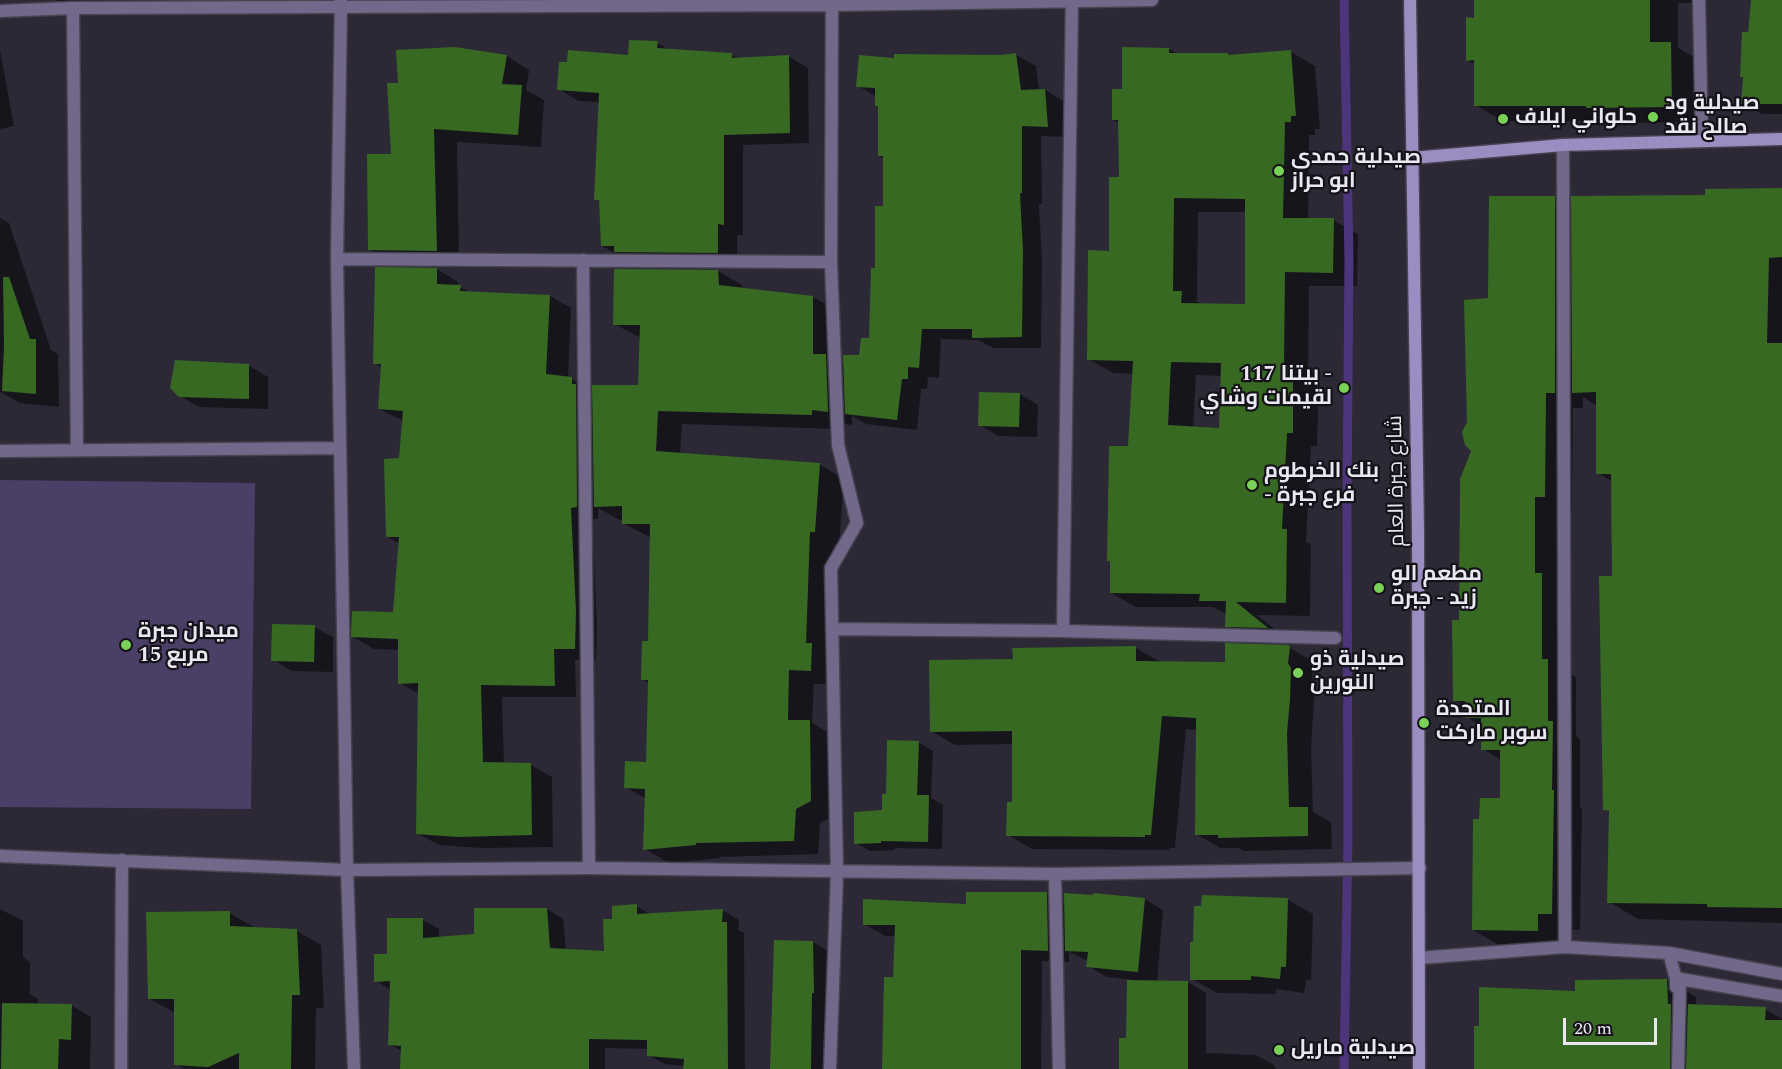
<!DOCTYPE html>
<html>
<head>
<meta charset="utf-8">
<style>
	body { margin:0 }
	#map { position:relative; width:1782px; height:1069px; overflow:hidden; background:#2c2836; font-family:Spectral,serif }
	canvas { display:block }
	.scale { position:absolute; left:1563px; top:1018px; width:94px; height:27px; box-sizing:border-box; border:3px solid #e9e7f0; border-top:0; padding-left:8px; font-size:18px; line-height:21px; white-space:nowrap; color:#e9e7f0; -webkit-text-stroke:4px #141218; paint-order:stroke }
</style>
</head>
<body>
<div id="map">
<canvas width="1782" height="1069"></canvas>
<div class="scale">20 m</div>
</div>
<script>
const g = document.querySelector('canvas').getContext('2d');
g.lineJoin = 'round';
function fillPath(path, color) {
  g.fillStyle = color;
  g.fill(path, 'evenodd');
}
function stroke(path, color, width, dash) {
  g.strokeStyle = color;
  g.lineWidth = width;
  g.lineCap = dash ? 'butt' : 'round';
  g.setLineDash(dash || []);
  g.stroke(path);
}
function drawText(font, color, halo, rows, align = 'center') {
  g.font = font + ' Spectral,Cairo,serif';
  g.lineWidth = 4.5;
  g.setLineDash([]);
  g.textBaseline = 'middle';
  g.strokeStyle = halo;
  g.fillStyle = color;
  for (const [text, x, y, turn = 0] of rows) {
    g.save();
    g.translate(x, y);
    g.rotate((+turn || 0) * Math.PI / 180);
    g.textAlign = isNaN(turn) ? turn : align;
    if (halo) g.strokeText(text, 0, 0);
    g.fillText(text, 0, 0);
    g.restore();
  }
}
fillPath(new Path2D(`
	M0 480 255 483 251 809 0 807Z`), '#4b3f68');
fillPath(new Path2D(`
	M56 0H180V10L125 5 119 1 60 3Z
	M414 0H494V3L417 2Z
	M1476 0H1701V3H1678V48L1699 60 1700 122 1615 123 1612 121H1503L1475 105 1476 65 1467 60 1476 19Z
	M1752 0H1782V114H1762L1742 103 1744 78 1742 76Z
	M657 43 671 51 732 55 739 59 788 56 808 68 809 143 743 145V235H737V263L622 257 602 246 601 202 596 199 600 102 578 101 559 89Z
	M1169 49 1178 54H1228L1232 57 1291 52 1315 66 1320 129H1315V135H1309L1308 220H1333L1358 234 1357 286H1309L1308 375 1317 381 1318 414 1317 446H1311L1306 542 1311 545 1310 616 1257 615 1289 641 1251 640 1227 626 1226 614 1213 607H1136L1111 593 1112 562 1108 560 1129 448 1134 374 1113 373 1088 359 1110 252 1121 179 1119 123 1113 120 1124 91ZM1198 212H1247L1246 305H1203L1197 301ZM1196 375 1222 376 1221 430 1193 428Z
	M0 50 14 126 0 129Z
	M1016 55 1036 66 1039 91 1045 90 1065 102 1067 137 1041 136 1042 204H1039L1042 263 1041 348H993L978 340 941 339 939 378 928 377 927 389H921L917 430 866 424 852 416V425L836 423V429L682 424 680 455 819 464 844 479 839 546 834 545 830 656 835 684H814L812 723 834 736 835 815 820 823 818 854 720 857V858L669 863 645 849 646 799 626 787 647 763 649 683 642 679 650 643 651 538 623 523V520H620L598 508V519H592L597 625 596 661 575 660 576 697H502L504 764 531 765 552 777 553 847 481 848 439 845 417 833 419 694 400 683V650L374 649 353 637 395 614 400 544 387 537 400 460 404 421 379 409 383 368 374 363 437 269 458 282V286L471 293 550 296 571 308 568 378 572 379 594 392 640 386 641 338 614 324 718 271 742 285 743 290 813 297 838 311 837 362 845 367 861 356 870 340 884 208 885 159 879 156V107L877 97 858 86 895 60Z
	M507 56 529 70 526 90 544 100 541 147 457 142 459 264 393 263 370 249 393 155 400 84Z
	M1782 189V923L1638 919 1609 902 1610 813 1604 810 1614 577 1613 482 1598 473 1597 406 1583 397V408H1573L1572 512H1563L1569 673 1576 677V736L1580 739V807L1582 808 1580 930 1565 929V946H1501L1473 930 1481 820 1501 799V760L1483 749V727L1467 717 1466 707 1454 700 1473 451 1469 423 1490 299 1554 197 1573 208Z
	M0 218 9 223 51 350 58 354 59 407 20 403 0 392Z
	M249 366 268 377V409L199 407 180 396Z
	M1020 394 1038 405 1037 437 998 436 980 425Z
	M314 627 333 637V672L292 671 273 660Z
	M1288 647 1314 662 1312 678 1315 683 1311 748 1313 812 1331 822 1332 849 1244 851 1238 848H1220L1196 834 1197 730 1186 729 1175 848H1169V850L1032 849 1008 835 1013 803 1014 744 955 745 931 731 1014 660 1136 648 1160 662 1226 664Z
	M918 742 933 751 931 798 943 805 942 849 895 848V850L870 851 856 843 883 811 888 796Z
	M1047 894 1065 904 1145 899 1163 910 1157 982H1188L1206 993V1053L1256 1055 1274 1065 1276 1069H1121L1128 1040 1135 980 1107 977 1088 966V961L1069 952V962L1042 961 1041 1069H884L894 979 896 936H885L864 924Z
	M1288 900 1313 914 1311 980H1306L1304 993 1276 989 1275 994 1217 993 1192 979 1195 944 1203 908Z
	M636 906 652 915 722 910 739 920 738 930 744 933 745 1069H685V1066L665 1064 648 1055 649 1049 605 1048V1069H402V1051L389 1044 391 990 376 981 388 955 423 920 439 929V939L475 936 547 909 563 919 566 950 606 953 614 921Z
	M0 909 23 921V957L30 962V994L38 999V1005H71L91 1017 90 1069H0Z
	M229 913 254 927V929L297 931 321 945 324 1008H316L315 1069H184L176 1064 175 1013 150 999Z
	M813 942 837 956 835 1069H772Z
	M1667 980 1696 997V1006L1765 1009 1782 1019V1069H1475L1577 993Z`), '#0007');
stroke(new Path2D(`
	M1344 0 1349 259 1347 502 1348 836 1344 1069`), '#4d357b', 9);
fillPath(new Path2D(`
	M1474 0H1650V42H1671L1672 107 1586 108V106H1474V60L1466 61V17L1474 18Z
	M1751 0H1782V104H1741L1743 77H1740L1742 32H1748Z
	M629 40 658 41 657 48 732 53V58L789 55 790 133 724 135V225L718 224V253L614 252V246H601L599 200H594L599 93 557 90 559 62H567L568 50 628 55Z
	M455 47 507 55 502 84 522 85 518 135 434 129 437 251 368 250 367 154H391L387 83H398L396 50Z
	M1122 47 1169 48V53H1228V55L1291 50 1296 116H1291V122H1285L1283 218H1334L1333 273 1285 272 1284 365H1293V433H1287L1282 529H1287L1286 603 1236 602 1268 628 1225 627 1226 601H1199L1200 594 1110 593V561H1107L1109 446H1128L1133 361 1087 360 1088 250 1109 251V177H1119L1118 120H1112V89H1122ZM1174 198 1245 199V304L1181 303 1182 291H1173ZM1171 362 1221 363 1219 428 1168 425Z
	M1016 53 1021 90 1045 89 1048 127 1022 126V193H1020L1023 251 1022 337 972 338V329H922L919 368 908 367V379H902L897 420 845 414 843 355H859L861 338H869L871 268H875V206H883V156H878V106H875V88L856 87 859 55 894 58V54L1001 55Z
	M1782 188V257L1769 258 1767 343H1782V908L1707 907V904L1607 903 1609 811 1603 810 1599 576H1612L1611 474H1596V392L1572 393 1571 196 1705 195V189Z
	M1489 196H1555V393H1546L1545 497H1535V573H1542V659H1548V721H1553L1552 790H1554L1552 914H1538V931L1472 930 1473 819H1479L1480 798H1500V750H1481V718H1465V701H1453L1452 620H1459L1460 479 1471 451 1465 445 1462 432 1467 422 1464 300 1488 298Z
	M375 267 437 268V284L461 285 460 291 550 295 546 374 572 377V384H576L577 507 571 508 576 612 575 649H554L555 686 481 685 483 762 531 763 532 835 458 837 416 834 418 683 398 684V639L351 637 352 611 393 612 399 537H386L384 459 399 458 403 411 378 409 381 364H373Z
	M614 269 718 270 719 285 813 296V354H826L828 412 812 410V415L658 411 656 451 820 463 815 532H810L806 643H812L811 671 789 670 788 720H810L811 801 796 809 794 841 696 843V845L643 850 645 789 624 788 625 761 646 762 648 680H641L642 641H648L650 524H622V506L594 507 592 385H638L640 325H613Z
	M3 277H9L30 339H36V394L2 391 4 346Z
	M175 360 249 364V399L179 397 170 388Z
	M979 392 1020 393 1019 427 978 426Z
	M272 624 315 625 314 662 271 661Z
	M1225 643 1288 645 1290 647 1288 663 1291 668 1290 699 1287 733 1289 807H1308V836L1218 838V835H1195L1196 718 1162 716 1151 835H1145V837L1006 836 1007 802H1012V731L930 732 929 660 1013 659 1012 648 1136 646V661L1225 662Z
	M887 740 919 741 917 795H929L928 842 881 841V843L854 844V812L882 810V794H886Z
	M966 892H1047L1048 951 1021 950V1069H882L884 977H893L895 925H863V899L966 904Z
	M1064 893 1093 895V893L1145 898 1138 972 1086 967 1088 952 1065 951Z
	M1202 895 1288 898 1286 967H1281L1280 979 1251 976V980H1190V942H1193L1194 906H1201Z
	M637 904V914L723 909 722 922H727L728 1069H683L684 1059 647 1056V1040L589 1039V1069H400L401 1046 388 1045 390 981 374 982V954H387V918H423V938L474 934V908H547L550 948 604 951 603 919H612V906Z
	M230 911V926L297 929 300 995H292L291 1069H239V1053L208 1067 174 1065V999H148L146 912Z
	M774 940 813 941 814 993H812L811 1069H770Z
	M1667 979 1668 1004H1671L1670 1069H1474V1026H1479V987L1575 991V980Z
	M1127 980 1188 981V1069H1119V1038H1126Z
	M2 1003 72 1004 71 1040 59 1039 58 1069H1Z
	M1688 1004 1766 1007 1765 1020H1782V1069H1686Z`), '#376923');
const street = new Path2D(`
	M1699 0 1702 141
	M341 1 337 259 347 870 354 1069
	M73 8 77 450
	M0 11 73 8 832 5 1152 0
	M1563 145 1565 947
	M337 259 831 262
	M583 260 589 868
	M0 451 340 448
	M832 629 1063 631 1335 638
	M1063 631 1072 0
	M0 856 347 870 589 868 1055 874 1420 868
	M1055 874 1059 1069
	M1669 953 1676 979V987
	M1419 958 1565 947 1669 953 1782 974
	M121 1069 122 860
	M830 1069 837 873 831 568 857 523 838 445 831 262 832 5
	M1678 1069 1680 979 1782 996`);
const secondary = new Path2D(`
	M1410 0 1418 531 1419 1069
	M1412 158 1563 145 1782 139`);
stroke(street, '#464350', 15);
stroke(secondary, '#464350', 15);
stroke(street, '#72698a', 12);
stroke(secondary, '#9b8cc1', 12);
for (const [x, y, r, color] of [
	[1653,117,6,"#79d157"],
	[1503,119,6,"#79d157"],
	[1279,171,6,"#79d157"],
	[1344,388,6,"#79d157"],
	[1252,485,6,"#79d157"],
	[1379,588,6,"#79d157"],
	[126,645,6,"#79d157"],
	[1298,673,6,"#79d157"],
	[1424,723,6,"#79d157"],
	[1279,1050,6,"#79d157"]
]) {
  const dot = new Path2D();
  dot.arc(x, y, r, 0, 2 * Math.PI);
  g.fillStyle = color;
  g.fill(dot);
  stroke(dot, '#141218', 2);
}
drawText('bold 21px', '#e9e7f0', '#141218', [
	["صيدلية ود",1665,105],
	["صالح نقد",1665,129],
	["حلواني ايلاف",1515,119],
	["صيدلية حمدي",1291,159],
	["ابو حراز",1291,183],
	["بيتنا 117 -",1332,376,"right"],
	["لقيمات وشاي",1332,400,"right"],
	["بنك الخرطوم",1264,473],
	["- فرع جبرة",1264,497],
	["مطعم الو",1391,576],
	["زيد - جبرة",1391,600],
	["ميدان جبرة",138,633],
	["مربع 15",138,657],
	["صيدلية ذو",1310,661],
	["النورين",1310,685],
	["المتحدة",1436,711],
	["سوبر ماركت",1436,735],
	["صيدلية ماريل",1291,1050]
], 'left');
drawText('21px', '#e9e7f0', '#141218', [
	["شارع جبرة العام",1398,481,-91]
]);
</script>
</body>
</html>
